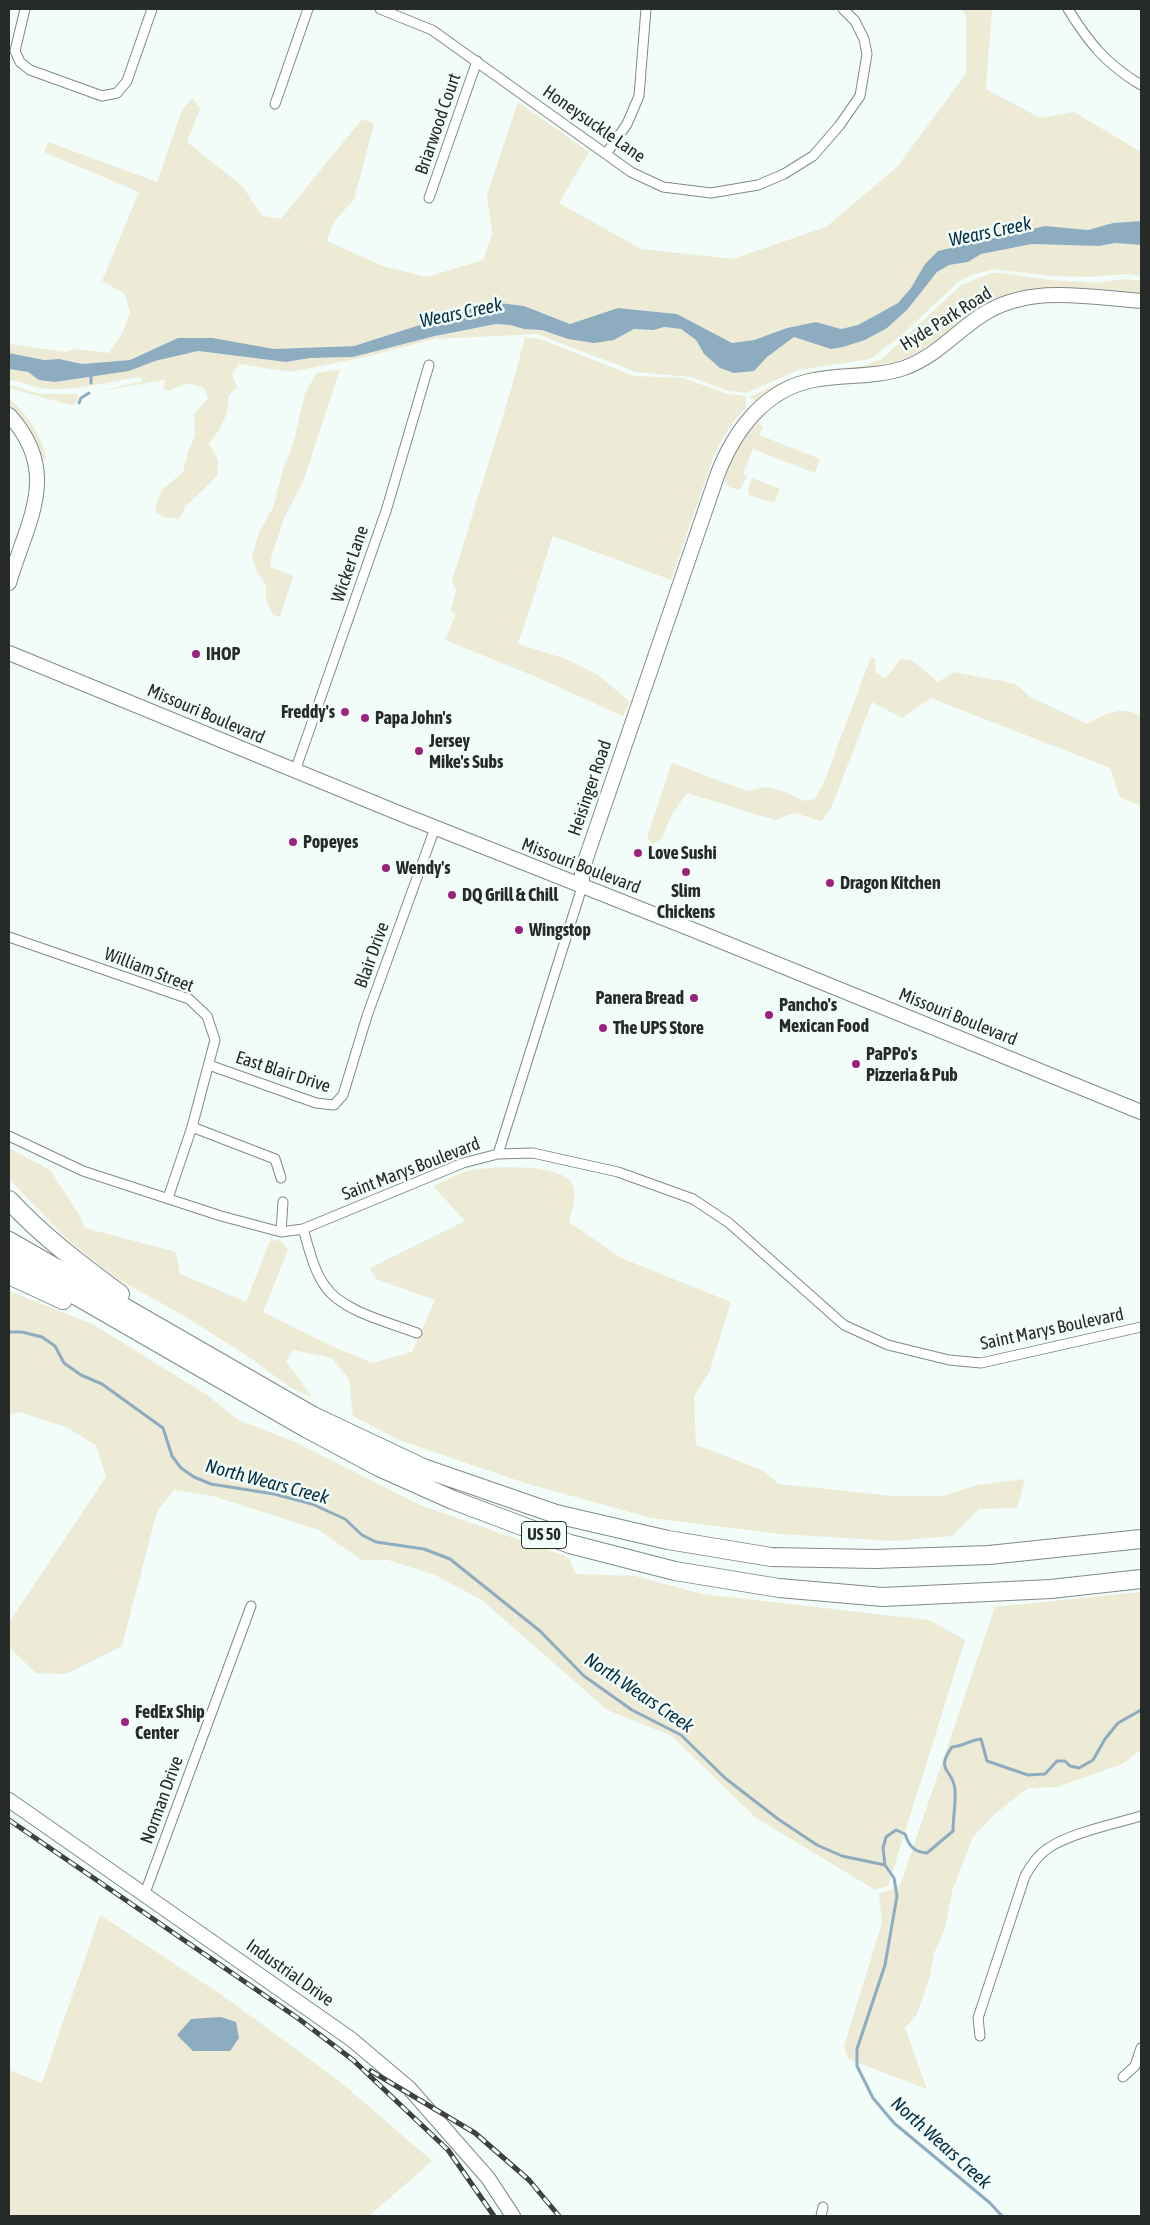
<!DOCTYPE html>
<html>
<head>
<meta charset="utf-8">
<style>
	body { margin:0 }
	#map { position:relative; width:1150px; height:2225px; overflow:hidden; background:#f2fcf8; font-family:"Asap Condensed",sans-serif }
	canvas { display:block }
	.frame { position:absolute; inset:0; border:10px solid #262a28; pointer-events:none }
</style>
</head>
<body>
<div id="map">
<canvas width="1150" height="2225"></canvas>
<div class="frame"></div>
</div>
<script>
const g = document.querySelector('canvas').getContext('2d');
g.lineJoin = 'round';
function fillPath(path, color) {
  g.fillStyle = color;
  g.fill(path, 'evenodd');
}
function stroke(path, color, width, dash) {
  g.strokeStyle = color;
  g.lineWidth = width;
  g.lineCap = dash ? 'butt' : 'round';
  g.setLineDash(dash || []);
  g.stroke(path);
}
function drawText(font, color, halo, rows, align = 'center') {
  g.font = font + ' "Asap Condensed",sans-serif';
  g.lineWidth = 5;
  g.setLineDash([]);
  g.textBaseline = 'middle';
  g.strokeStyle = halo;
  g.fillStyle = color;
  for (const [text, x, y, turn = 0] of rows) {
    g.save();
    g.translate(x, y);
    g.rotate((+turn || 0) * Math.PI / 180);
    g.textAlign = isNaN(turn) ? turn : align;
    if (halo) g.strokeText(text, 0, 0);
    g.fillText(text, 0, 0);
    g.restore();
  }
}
fillPath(new Path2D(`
	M962 9H992L986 89 1040 118 1074 112 1141 152V221L1113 223 1088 230 1045 226 947 249 925 264 911 288 898 303 858 325 841 329 816 322 787 328 754 340 732 343 677 314 618 308 570 324 524 306 492 302 354 346 274 349 213 338H178L130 360 82 364 59 359 44 360 9 353V344L65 352 76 349 109 353 123 332 130 312 125 294 102 281 139 192 44 152 48 142 157 182 182 110 193 98 200 109 187 142 243 187 262 216 281 219 362 119 374 124 354 199 333 223 327 241 382 266 427 277 483 260 492 234 487 195 518 102 589 152 559 203 641 249 733 259 826 227 897 167 966 74V16Z
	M1115 243 1141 245V276L1127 274 1089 277 1053 276 993 269 972 275 958 282 902 335 870 359 798 370 746 393 725 390 691 377 636 372 537 334 434 339 365 357 290 372 239 364 232 374 237 387 228 396C229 415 221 429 209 443L218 460 217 476 185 507 179 519 163 517 156 512V505L162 490 183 472 189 449 195 436 194 414 208 398 204 388 187 383 168 391 163 389 165 380 100 391 143 381 140 377C110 381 81 390 51 389 36 389 23 381 9 380V369L28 372 39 380 55 382 129 371 155 361 198 351 287 362 310 358 353 357 435 336 496 324 510 325 524 329H542L568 339 614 340 634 329 654 330 664 327 682 329 696 340 704 354 767 357 794 337 806 339 820 346 843 347 865 340 887 328 907 310 937 272 949 265 968 262 981 254 1032 244 1099 246Z
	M991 273H1000L1051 280 1098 283 1124 279 1141 281V294C1083 288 1024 277 973 313 945 333 927 352 893 363 858 374 820 373 785 383 775 386 765 395 756 401L750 397 785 380 814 371 863 366 882 359 961 285Z
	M525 337 540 339 634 376 683 378 728 394 746 396V407L733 422 715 452 671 580 553 536 518 644 566 659 598 675 630 702 623 716 534 676 445 640 456 614 451 611 456 590 452 581 511 390Z
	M340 369 303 482 285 516 271 558 270 567 293 576 280 617 273 615 266 599V585L258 573 252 558 259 532 273 508 283 469 293 445 305 393 317 373Z
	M9 385 40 394H79L76 404 70 405 9 388Z
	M9 399C27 413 43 437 46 460H41C36 439 25 419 9 405Z
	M758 424 763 426 759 435 820 459 815 473 753 449 743 474 747 476 740 490 729 487 725 481C729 462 738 431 758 424Z
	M752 478 780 489 774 503 749 495 748 489Z
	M871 657 875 659 876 673 885 679 901 659 912 660 938 682 954 672 1016 684 1030 697 1088 724C1105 714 1124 704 1141 717V806L1120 797 1110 768 931 698 902 718 872 702 831 808 821 821 795 813 775 820 687 793 672 814 661 839 653 844 647 838 672 763 747 791 766 787 783 791 804 801 814 799 823 785Z
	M9 1148 50 1170 80 1216 85 1228 176 1252 180 1274 246 1302 270 1241 280 1240 288 1250 263 1312 336 1348 372 1363 412 1352 435 1300 376 1279 370 1268 465 1221 433 1186C446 1181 460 1172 473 1170 494 1166 556 1164 570 1181 579 1192 572 1210 569 1222L621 1258 731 1302 709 1373 694 1396 696 1445 762 1470 779 1484 893 1496H942L978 1485 1025 1479 1017 1508 979 1509 952 1536 893 1541 781 1534 651 1518 525 1483 399 1440 353 1416 349 1379 332 1358 293 1350 286 1361 312 1397 291 1388 246 1355 181 1314 116 1278 69 1241 9 1179Z
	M9 1291 94 1325 207 1395 238 1420 295 1442 420 1505 568 1557 576 1574 635 1576 702 1594 929 1620 965 1640 888 1886 875 1890 755 1817 672 1736 607 1710 482 1600 435 1575 388 1560H361L319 1530 213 1496 174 1490 157 1511 122 1646 66 1674 36 1673 9 1647 10 1621 106 1477 96 1445 66 1427 19 1412 9 1415Z
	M1141 1592V1750L1122 1764 1057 1787 1028 1788 995 1814 973 1837 952 1891 945 1928 934 1953 929 1980 916 2016 905 2028 927 2089 848 2059 844 2046 882 1923 879 1894 900 1886 995 1607Z
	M100 1915 222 1995 338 2080 432 2161 369 2216H9V2070L42 2083Z`), '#edead5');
fillPath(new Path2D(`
	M1141 221V245L1115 243 1099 246 1032 244 981 254 968 262 949 265 937 272 907 310 887 328 865 340 843 347 831 349 794 337 767 357 754 371 734 373 720 368 704 354 696 340 681 329 664 327 654 330 634 329 614 340 594 343 568 339 542 330 524 329 510 325 496 324 435 336 353 357 310 358 286 362 198 351 155 361 129 371 55 382 39 380 28 372 9 369V353L44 360 59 359 82 364 130 360 178 338H213L274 349 354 346 492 302 524 306 570 324 618 308 677 314 732 343 754 340 787 328 816 322 841 329 858 325 898 303 911 288 925 264 938 251 1045 226 1088 230 1113 223Z
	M221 2017 236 2022 239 2038 230 2051H193L177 2035 191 2019Z`), '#8dacc0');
stroke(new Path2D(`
	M91 383V374
	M79 403 81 398 89 393
	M9 1332H22L42 1337 55 1346 64 1363 81 1375 102 1384 163 1428 172 1456 181 1468 194 1477 211 1484 274 1494 312 1504 345 1519 362 1535 376 1542 424 1549 450 1559 540 1631 584 1676 632 1710 681 1735 725 1778 778 1819 817 1845 842 1856 885 1865 894 1878 897 1896 885 1965 857 2049V2066L873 2098 894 2123 990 2203 1002 2216
	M885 1865 883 1848 886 1837 896 1830 905 1834C909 1846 914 1852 927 1853L953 1831C953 1817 956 1804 955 1790 954 1769 934 1772 952 1747 964 1746 970 1740 981 1739L987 1761 1028 1775 1045 1774 1057 1761H1065L1070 1766 1079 1768 1093 1760 1105 1739 1118 1723 1141 1710`), '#8dacc0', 3);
const street = new Path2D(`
	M25 9 15 51 20 62 30 70 102 96 117 93 127 81 152 9
	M380 9 432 30 631 172 663 187 711 193 758 185 784 174 813 156 839 126 860 96 867 54 864 39 855 21 843 9
	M1068 9C1089 43 1106 64 1141 85
	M275 104 308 9
	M606 154 627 124 639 96 646 9
	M429 198 477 61
	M295 771 386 511 429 365
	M9 937 189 999 207 1016 215 1040 192 1127 168 1198
	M209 1065 316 1103 334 1105 343 1095 367 1016 435 828
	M192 1127 275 1159 281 1178
	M9 1136 83 1171 221 1216 281 1232 303 1229 463 1163 498 1154 533 1153 618 1172 693 1199 729 1223 844 1325 888 1345 949 1360 981 1363 1141 1327
	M498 1154 582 887
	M303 1229C309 1248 313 1269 325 1286 341 1311 391 1323 417 1333
	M281 1232 283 1202
	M145 1893 251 1606
	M980 2036 978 2018 1025 1876C1031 1865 1037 1856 1047 1849 1070 1833 1114 1824 1141 1816
	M1123 2077 1135 2066 1141 2048
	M821 2216 823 2207`);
const secondary = new Path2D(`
	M9 415C62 473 27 521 9 583
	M9 653 401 814 691 929 1141 1112
	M582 887V870L718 473C735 430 765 389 814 380 844 374 874 378 904 368 937 356 954 333 982 315 1030 284 1088 297 1141 301
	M9 1800 351 2039 409 2088 488 2178 513 2216`);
const highway = new Path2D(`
	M9 1200C42 1236 81 1265 120 1294
	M9 1241 313 1416 423 1468 556 1514 668 1540 771 1557 875 1559 989 1555 1141 1539
	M9 1257 306 1428 379 1467 453 1500 570 1544 675 1571 779 1588 883 1597 1051 1589 1141 1579
	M9 1275 63 1300`);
stroke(street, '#818a87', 11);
stroke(secondary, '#818a87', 16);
stroke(highway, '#818a87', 20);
stroke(street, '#fff', 9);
stroke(secondary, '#fff', 14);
stroke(highway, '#fff', 18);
const rail = new Path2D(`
	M9 1820 299 2019 353 2060 448 2150 494 2216
	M371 2071 475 2133 529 2180 559 2216`);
stroke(rail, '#3d413f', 5);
stroke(rail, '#f2fcf8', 3, [9]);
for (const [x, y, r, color] of [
	[196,654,5,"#9a227c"],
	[345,712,5,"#9a227c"],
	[365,718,5,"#9a227c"],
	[419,751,5,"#9a227c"],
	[293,842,5,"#9a227c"],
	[638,853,5,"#9a227c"],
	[386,868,5,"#9a227c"],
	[686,872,5,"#9a227c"],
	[830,883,5,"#9a227c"],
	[452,895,5,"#9a227c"],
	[519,930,5,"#9a227c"],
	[694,998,5,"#9a227c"],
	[769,1015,5,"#9a227c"],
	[603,1028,5,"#9a227c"],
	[856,1064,5,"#9a227c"],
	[125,1722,5,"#9a227c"]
]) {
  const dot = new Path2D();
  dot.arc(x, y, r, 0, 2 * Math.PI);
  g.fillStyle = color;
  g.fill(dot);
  stroke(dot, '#f2fcf8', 2);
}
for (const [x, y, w] of [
	[544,1535,45]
]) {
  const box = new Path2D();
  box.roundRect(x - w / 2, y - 13.5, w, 27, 4);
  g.fillStyle = '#f2fcf8';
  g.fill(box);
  stroke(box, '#262a28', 1);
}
drawText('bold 16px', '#262a28', null, [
	["US 50",544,1535]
]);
drawText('18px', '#262a28', '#f2fcf8', [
	["Briarwood Court",438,124,-71],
	["Honeysuckle Lane",594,124,35],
	["Hyde Park Road",946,319,-32],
	["Wicker Lane",350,564,-71],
	["Missouri Boulevard",206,714,23],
	["Heisinger Road",590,788,-71],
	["Missouri Boulevard",581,866,21],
	["Blair Drive",372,955,-70],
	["William Street",149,970,21],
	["Missouri Boulevard",958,1017,22],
	["East Blair Drive",283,1072,18],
	["Saint Marys Boulevard",411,1169,-21],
	["Saint Marys Boulevard",1052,1329,-12],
	["Norman Drive",162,1800,-70],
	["Industrial Drive",290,1973,35]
]);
drawText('bold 18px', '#262a28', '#f2fcf8', [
	["IHOP",206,654],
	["Freddy's",335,712,"right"],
	["Papa John's",375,718],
	["Jersey",429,741],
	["Mike's Subs",429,762],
	["Popeyes",303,842],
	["Love Sushi",648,853],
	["Wendy's",396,868],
	["Dragon Kitchen",840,883],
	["Slim",686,891,"center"],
	["Chickens",686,912,"center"],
	["DQ Grill & Chill",462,895],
	["Wingstop",529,930],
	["Panera Bread",684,998,"right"],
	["Pancho's",779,1005],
	["Mexican Food",779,1026],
	["The UPS Store",613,1028],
	["PaPPo's",866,1054],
	["Pizzeria & Pub",866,1075],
	["FedEx Ship",135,1712],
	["Center",135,1733]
], 'left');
drawText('italic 19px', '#063046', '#f2fcf8', [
	["Wears Creek",990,232,-12],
	["Wears Creek",461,313,-12],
	["North Wears Creek",267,1482,15],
	["North Wears Creek",639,1693,34],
	["North Wears Creek",941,2143,42]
]);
</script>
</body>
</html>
